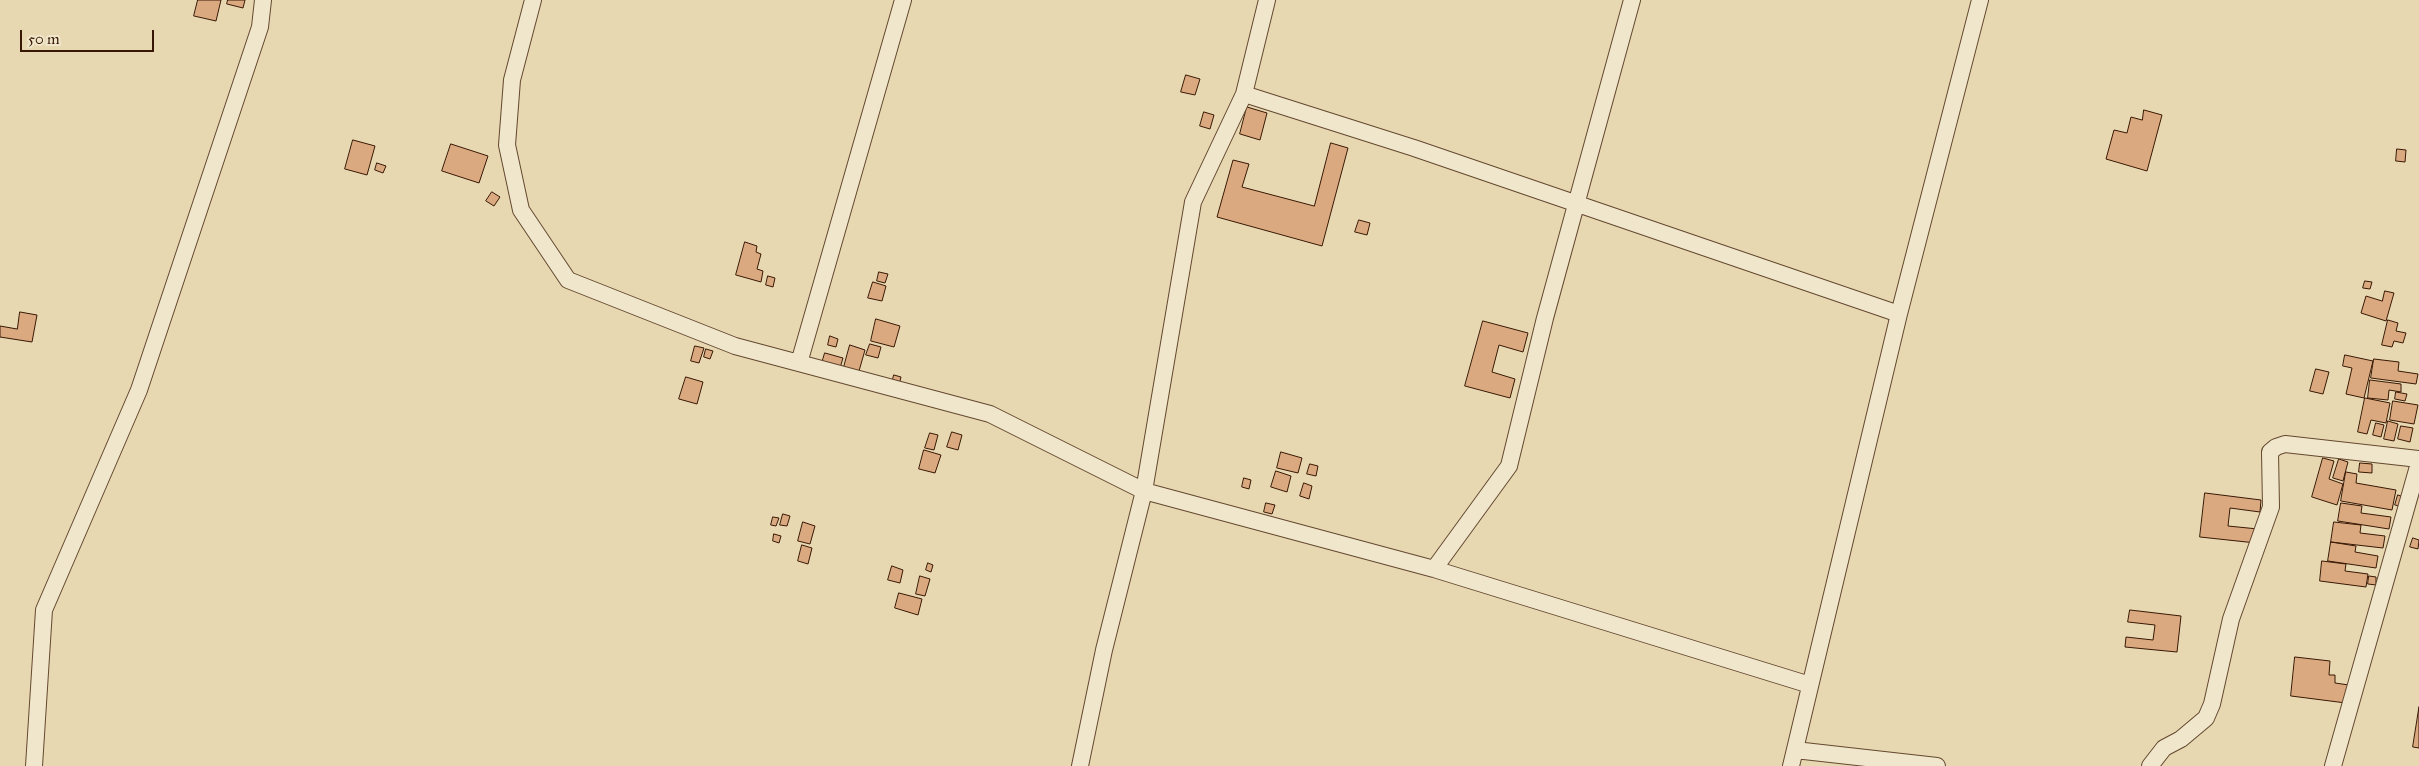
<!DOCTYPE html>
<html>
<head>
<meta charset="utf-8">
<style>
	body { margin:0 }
	#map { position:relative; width:2419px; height:766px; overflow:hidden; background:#e7d8b1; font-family:"IM FELL Great Primer",serif }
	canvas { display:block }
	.scale { position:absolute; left:20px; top:30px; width:134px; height:22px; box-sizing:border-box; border:2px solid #381804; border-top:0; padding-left:6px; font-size:15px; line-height:18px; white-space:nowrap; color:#381804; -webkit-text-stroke:4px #efe6cc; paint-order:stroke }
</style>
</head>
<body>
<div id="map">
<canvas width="2419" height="766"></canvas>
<div class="scale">50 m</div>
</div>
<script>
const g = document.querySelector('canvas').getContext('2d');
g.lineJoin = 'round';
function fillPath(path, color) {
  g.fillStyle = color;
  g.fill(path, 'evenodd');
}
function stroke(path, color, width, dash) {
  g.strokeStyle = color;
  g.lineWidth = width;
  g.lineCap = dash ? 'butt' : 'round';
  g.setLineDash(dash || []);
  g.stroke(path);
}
const building = new Path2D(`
	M198 0H221L216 21 194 16Z
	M228 0H245L243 8 227 4Z
	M1186 75 1200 79 1195 95 1181 92Z
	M1247 107 1267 113 1260 140 1240 134Z
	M2144 110 2162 115 2147 171 2106 159 2114 130 2127 133 2131 117 2142 120Z
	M1204 112 1214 115 1210 129 1200 126Z
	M353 140 375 146 367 175 345 169Z
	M1331 143 1348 148 1322 246 1217 217 1233 160 1249 164 1242 187 1314 206Z
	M451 144 488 156 479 183 442 171Z
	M2397 149 2406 150 2405 162 2396 161Z
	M377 163 386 166 383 173 375 170Z
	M492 192 500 197 494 206 486 201Z
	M1359 220 1370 223 1367 235 1355 232Z
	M745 242 757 246 756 252 761 254 757 269 763 271 761 282 736 275Z
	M879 272 888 274 885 283 877 281Z
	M768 276 775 278 773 287 766 285Z
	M2365 281 2372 282 2370 289 2363 288Z
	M873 282 886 286 882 301 868 298Z
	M2385 291 2394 293 2386 321 2361 313 2366 296 2382 301Z
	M20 312 37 315 32 342 0 337V326L17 329Z
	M876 319 900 326 894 347 871 341Z
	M2388 320 2398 323 2396 331 2406 333 2403 343 2394 341 2392 347 2382 345Z
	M1483 321 1528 333 1523 352 1499 345 1492 372 1515 379 1510 398 1465 386Z
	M830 336 838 339 836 347 828 345Z
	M870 344 881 347 878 358 866 355Z
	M850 345 865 350 859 371 844 367Z
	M695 346 704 348 699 363 691 361Z
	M706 349 713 351 710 359 704 357Z
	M825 353 843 358 840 368 822 363Z
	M2345 355 2373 361 2364 398 2346 394 2352 368 2343 366Z
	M2374 359 2399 362 2398 371 2418 374 2416 384 2371 378Z
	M2316 369 2329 372 2323 394 2310 391Z
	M894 375 901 377 899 385 892 383Z
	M686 377 703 382 697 404 679 399Z
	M2370 380 2401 384V392L2389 390 2388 400 2368 398Z
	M2396 392 2407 394 2405 401 2395 399Z
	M2365 398 2390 403 2386 423 2371 420 2367 434 2358 432Z
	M2393 401 2418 405 2414 424 2390 420Z
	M2388 421 2398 424 2394 441 2384 439Z
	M2376 423 2384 425 2381 437 2373 435Z
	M2401 426 2413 428 2410 442 2398 439Z
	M952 432 962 435 958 450 947 447Z
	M930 433 938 435 934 450 925 448Z
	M924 450 941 455 935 473 919 469Z
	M1281 452 1302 458 1298 473 1277 468Z
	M2323 458 2334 461 2329 479 2343 484 2337 505 2312 497Z
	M2339 459 2348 462 2343 481 2333 478Z
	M2360 463 2372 464V473L2359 472Z
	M1310 464 1318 466 1316 476 1307 474Z
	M1276 471 1291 476 1287 492 1271 487Z
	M2346 472 2357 474 2356 483 2396 490 2392 510 2341 501Z
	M1244 478 1251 480 1249 489 1242 487Z
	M1304 483 1312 486 1309 499 1300 496Z
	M2205 493 2261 500 2260 512 2230 508 2228 526 2258 529 2256 543 2200 537Z
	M2398 495 2406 498 2403 507 2395 505Z
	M1266 503 1275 505 1272 514 1264 512Z
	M2341 503 2362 506 2361 513 2391 517 2389 529 2338 521Z
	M783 514 790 516 787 526 780 525Z
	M773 517 779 518 776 526 771 525Z
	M803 522 815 526 810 544 798 541Z
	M2334 522 2361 525 2360 533 2385 536 2383 548 2331 542Z
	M774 534 781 536 779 543 773 541Z
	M2413 538 2419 540 2418 549 2410 547Z
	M2331 542 2356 546 2355 552 2378 556 2376 568 2328 561Z
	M802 545 812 548 808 564 798 561Z
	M2322 561 2346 564 2345 571 2368 574 2366 587 2320 581Z
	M928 563 933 565 931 572 926 570Z
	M892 566 903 570 900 583 888 580Z
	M920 576 930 579 925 596 916 594Z
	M2369 576 2376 577V585L2368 584Z
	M899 593 922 599 918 615 895 608Z
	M2130 610 2181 616 2177 652 2125 647 2126 637 2153 640 2155 625 2128 622Z
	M2295 657 2330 661 2329 675H2335V683L2349 685 2346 703 2291 696Z
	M2419 707V748L2413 747Z`);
fillPath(building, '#dba980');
stroke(building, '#381804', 1);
const street = new Path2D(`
	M533 0 512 80 507 145 521 210 568 280 735 346 990 414 1144 491 1434 569 1810 685
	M1267 0 1244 94 1414 148 1899 314
	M799 363 903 0
	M1434 569 1509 466 1545 318 1632 0
	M1795 750 1937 766
	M34 766 44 610 139 390 260 27 263 0
	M1080 766 1104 650 1144 491 1193 202 1244 94
	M1791 766 1899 314 1980 0
	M2150 766 2164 748 2181 739 2206 718 2212 704 2231 619 2271 507 2270 452 2276 447 2285 444 2419 459
	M2333 766 2419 463`);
stroke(street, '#64482f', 18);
stroke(street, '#efe6cc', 16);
</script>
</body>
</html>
